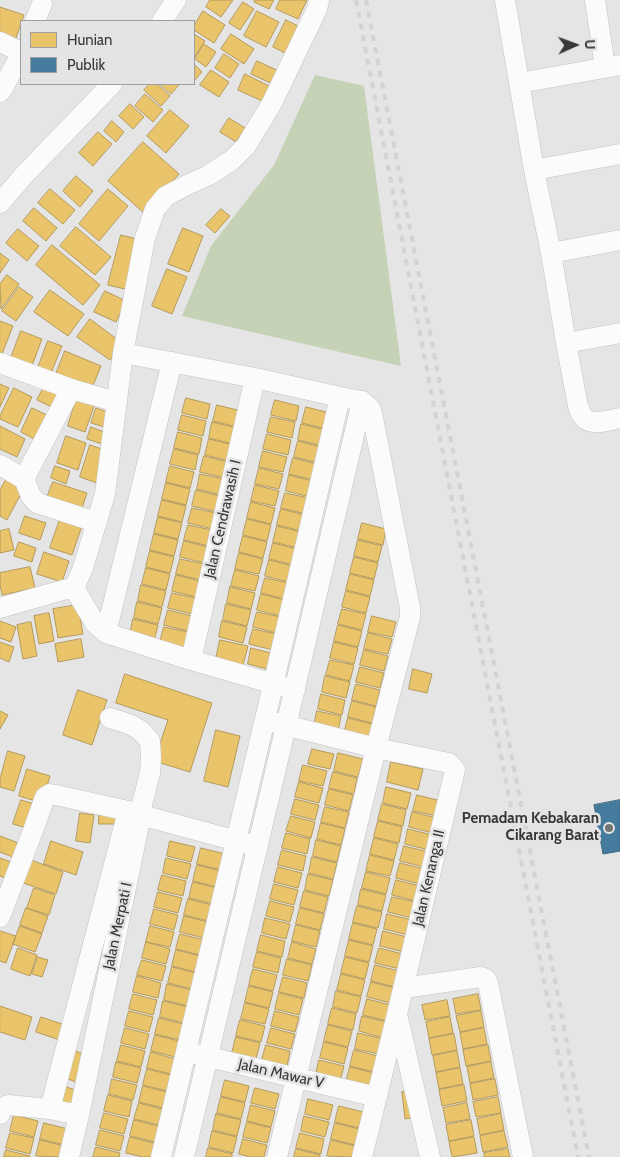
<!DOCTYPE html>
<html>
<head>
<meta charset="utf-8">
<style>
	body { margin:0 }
	#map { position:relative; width:620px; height:1157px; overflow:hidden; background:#e5e5e5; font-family:Cabin,sans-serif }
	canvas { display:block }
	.legend { position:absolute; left:20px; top:20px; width:175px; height:65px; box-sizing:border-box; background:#e4e4e6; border:1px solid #9f9fa0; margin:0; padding:6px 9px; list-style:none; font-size:15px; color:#373737 }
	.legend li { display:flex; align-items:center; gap:10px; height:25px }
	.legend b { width:25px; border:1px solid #9f9fa0 }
	.north { position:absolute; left:550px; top:20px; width:50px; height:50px; -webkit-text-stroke:4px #e4e4e6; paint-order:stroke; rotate:88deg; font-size:14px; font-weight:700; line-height:20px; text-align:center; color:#373737 }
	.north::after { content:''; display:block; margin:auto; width:18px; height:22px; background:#373737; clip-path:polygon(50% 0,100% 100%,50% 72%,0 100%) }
</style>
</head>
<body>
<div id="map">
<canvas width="620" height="1157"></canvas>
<ul class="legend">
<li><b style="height:14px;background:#e9c46a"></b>Hunian</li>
<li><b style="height:14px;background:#457b9d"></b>Publik</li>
</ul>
<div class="north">U</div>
</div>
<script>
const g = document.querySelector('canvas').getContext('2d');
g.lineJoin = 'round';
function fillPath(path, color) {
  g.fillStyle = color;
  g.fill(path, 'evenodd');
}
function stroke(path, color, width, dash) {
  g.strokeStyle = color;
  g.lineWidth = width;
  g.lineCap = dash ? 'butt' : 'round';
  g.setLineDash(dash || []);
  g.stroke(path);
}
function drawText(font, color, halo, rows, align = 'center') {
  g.font = font + ' Cabin,sans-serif';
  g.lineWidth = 5;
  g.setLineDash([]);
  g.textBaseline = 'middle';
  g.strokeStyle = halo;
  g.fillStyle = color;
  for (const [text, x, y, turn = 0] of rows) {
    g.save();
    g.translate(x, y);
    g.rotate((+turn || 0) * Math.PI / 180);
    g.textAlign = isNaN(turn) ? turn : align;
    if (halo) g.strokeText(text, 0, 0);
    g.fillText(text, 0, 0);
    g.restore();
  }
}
fillPath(new Path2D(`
	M315 75 364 86 401 366 182 316 211 246 274 165Z`), '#c6d2b5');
const homes = new Path2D(`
	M210 0H233L221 17 206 7Z
	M255 0H274L269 9 254 2Z
	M280 0H307L298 19 276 9Z
	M243 2 254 9 240 30 229 23Z
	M0 7 24 15 16 38 0 33Z
	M203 11 225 25 214 43 194 30V26Z
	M257 11 279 22 266 47 244 36Z
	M286 20 300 27 287 54 273 47Z
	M194 34 205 41 194 58Z
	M231 34 254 49 244 64 221 49Z
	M204 44 216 52 206 67 195 59Z
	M224 54 239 64 230 78 215 68Z
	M257 61 283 73 277 86 251 74Z
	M194 64 202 72 194 81Z
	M211 70 229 82 219 97 200 85Z
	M245 74 269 86 262 101 238 90Z
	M150 84H157L170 96 161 106 144 90Z
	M160 84H177L179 85 171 94Z
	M145 94 163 110 153 122 135 106Z
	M130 104 144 117 133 129 119 116Z
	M170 110 189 126 166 153 147 136Z
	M229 118 245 128 236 142 220 132Z
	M112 121 124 132 116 142 104 131Z
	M98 132 112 144 93 166 79 153Z
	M143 142 179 174 144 213 108 181Z
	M76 176 93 191 80 207 63 191Z
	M50 189 75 210 63 224 38 203Z
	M108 189 128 206 99 241 79 224Z
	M34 208 57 228 46 241 23 221Z
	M221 209 230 216 215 233 206 225Z
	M76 227 111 257 95 275 60 246Z
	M183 228 203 236 189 272 168 264Z
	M18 229 39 246 27 261 6 243Z
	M121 235 141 240 129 290 108 285Z
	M52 245 100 285 83 305 36 265Z
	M0 253 9 260 0 273Z
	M167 269 187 277 172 314 152 306Z
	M7 275 19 284 1 309 0 284Z
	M19 287 33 297 16 321 2 311Z
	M50 290 84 314 68 336 34 312Z
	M105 291 126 301 116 322 94 312Z
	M90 319 122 343 110 360 77 337Z
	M0 321 13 326 2 354H0Z
	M21 331 42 339 30 371 9 363Z
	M48 341 62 346 51 373 38 368Z
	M65 351 101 366 92 388 56 374Z
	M0 384 9 388 0 407Z
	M44 387 62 396 56 409 37 400Z
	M14 388 32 397 18 427 0 419V416Z
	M186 398 210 404 207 419 182 413Z
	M76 400 94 406 85 432 68 426Z
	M275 400 299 406 296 421 271 415Z
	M217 405 241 411 237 427 213 421Z
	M306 407 330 413 326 429 302 423Z
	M32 408 49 416 38 441 21 432Z
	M96 408 113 414 108 428 91 423Z
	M182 415 206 421 203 436 178 430Z
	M271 417 295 422 292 438 267 432Z
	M212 422 237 428 233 444 209 438Z
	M301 424 326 430 322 446 298 440Z
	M0 426 25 439 17 457 0 449Z
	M91 427 109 434 105 445 87 439Z
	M178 432 202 438 199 454 174 448Z
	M267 434 291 440 288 455 263 449Z
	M66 436 86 443 78 470 57 463Z
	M209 439 233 445 229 461 205 455Z
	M298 441 321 447 318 463 294 457Z
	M90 445 108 451 97 483 80 477Z
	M174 449 198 455 195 470 170 464Z
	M263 451 287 457 283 472 259 467Z
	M204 456 228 462 225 478 200 472Z
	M293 458 317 464 314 480 289 474Z
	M55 466 70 471 66 484 51 478Z
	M170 466 194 472 190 488 166 482Z
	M259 468 283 474 279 489 255 484Z
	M200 474 224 479 221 495 197 489Z
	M289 475 313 481 310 497 286 491Z
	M7 478 24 488 7 520 0 516V490Z
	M53 482 87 493 81 511 46 500Z
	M166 483 190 489 186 505 162 499Z
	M255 485 279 491 275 506 251 501Z
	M196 490 220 496 217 512 192 506Z
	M285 493 309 498 306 514 281 508Z
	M162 500 186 506 182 522 158 516Z
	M251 502 275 508 271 524 247 518Z
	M192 508 216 513 213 529 188 523Z
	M281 509 305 515 302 531 277 525Z
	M25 516 46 523 40 540 19 533Z
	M61 516 83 523 72 555 50 548Z
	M158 517 182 523 178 539 154 533Z
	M247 519 271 525 267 541 243 535Z
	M362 523 386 529 383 545 358 539Z
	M188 525 212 530 209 546 184 540Z
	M277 526 301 532 298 548 273 542Z
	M9 529 14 550 0 553V531Z
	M154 534 178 540 174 556 150 550Z
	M243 536 267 542 263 558 239 552Z
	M358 540 382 546 378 562 354 556Z
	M184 541 208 547 205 563 180 557Z
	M19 542 36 548 32 562 14 556Z
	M273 543 297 549 294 565 269 559Z
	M150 551 174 557 170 573 146 567Z
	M44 552 69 561 62 582 37 574Z
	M239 553 263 559 259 574 235 569Z
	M354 557 378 563 374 579 350 573Z
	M180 559 204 564 201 580 176 574Z
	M269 560 293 566 289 582 265 576Z
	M30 567 35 588 2 595 0 584V573Z
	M146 568 170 574 166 590 142 584Z
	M235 570 259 576 255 591 231 586Z
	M350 574 374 580 370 596 346 590Z
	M176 575 200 581 196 597 172 591Z
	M265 578 289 583 285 599 261 593Z
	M141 585 166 591 162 607 138 601Z
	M230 587 255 593 251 609 227 603Z
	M346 591 370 597 366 613 342 607Z
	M172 593 196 598 192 614 168 608Z
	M261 594 285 600 281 616 257 610Z
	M137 602 162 608 158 624 134 618Z
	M226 604 251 610 247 626 223 620Z
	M78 605 83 634 58 638 53 609Z
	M342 609 366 614 362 630 338 624Z
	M168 610 192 616 188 631 164 625Z
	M257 612 281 617 277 633 253 627Z
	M49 613 54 641 39 644 34 616Z
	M372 616 396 622 392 637 368 632Z
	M133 619 158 625 154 641 130 635Z
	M0 621 16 627 11 642 0 638Z
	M222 621 247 627 243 643 219 637Z
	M31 622 37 656 23 659 17 625Z
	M338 625 362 631 358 647 334 641Z
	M164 627 188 632 184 648 160 642Z
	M253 629 277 634 273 650 249 644Z
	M368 633 392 639 388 654 364 649Z
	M81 639 84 657 58 662 55 644Z
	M220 640 248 646 243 665 216 659Z
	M0 642 14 647 9 662 0 658Z
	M334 642 358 648 354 664 330 658Z
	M251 648 271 653 267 669 248 664Z
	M364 650 388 656 384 671 360 665Z
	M330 660 354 665 350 681 326 675Z
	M360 667 384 673 380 688 356 682Z
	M413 669 432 674 427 693 409 689Z
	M125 674 212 703 190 772 154 761 168 720 116 703Z
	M325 676 350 682 346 698 322 692Z
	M356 684 380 690 376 706 352 700Z
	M78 690 107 700 92 745 63 735Z
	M321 694 345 700 342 715 318 709Z
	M352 701 376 707 372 723 348 717Z
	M0 711 8 715 0 729Z
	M317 711 341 716 338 732 314 726Z
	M348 718 372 724 368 740 344 734Z
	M216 730 240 736 228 787 204 781Z
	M312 749 334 754 330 769 308 764Z
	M8 751 25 756 14 791 0 787V779Z
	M338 753 363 759 358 777 334 771Z
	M391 762 423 769 418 790 387 782Z
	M303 765 327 771 323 786 299 781Z
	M27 769 50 776 42 803 19 796Z
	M333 772 357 778 354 794 329 788Z
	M299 782 323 788 319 803 295 797Z
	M386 787 411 793 407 809 383 803Z
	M329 789 353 795 349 811 325 805Z
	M417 795 441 801 437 816 413 811Z
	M295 799 319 805 315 820 291 814Z
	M21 800 38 805 30 829 13 824Z
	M382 804 406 810 403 826 378 820Z
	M325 807 349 812 345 828 321 822Z
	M99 811 120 812V824H99Z
	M412 812 437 818 433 833 409 827Z
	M80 813 94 815 90 843 76 841Z
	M291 816 315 822 311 838 286 831Z
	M378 821 402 827 399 843 374 837Z
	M321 823 345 829 341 845 317 839Z
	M408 829 433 835 429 850 405 844Z
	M286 833 310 839 307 854 282 848Z
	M0 836 21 844 15 858 0 852Z
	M374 838 398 844 394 860 370 854Z
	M316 840 341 846 337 862 313 856Z
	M51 841 83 852 76 875 44 864Z
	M170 841 195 847 191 862 167 856Z
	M404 846 429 852 424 867 400 861Z
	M201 848 225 854 221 870 197 864Z
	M282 850 306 856 303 871 278 865Z
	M370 855 394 861 390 876 366 871Z
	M312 857 337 863 333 879 309 873Z
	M0 858 14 863 7 879 0 876Z
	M166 858 191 864 187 879 163 873Z
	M31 860 63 872 56 894 23 883Z
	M400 863 424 869 420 884 396 878Z
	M197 865 221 871 217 887 193 881Z
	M278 867 302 873 298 888 274 882Z
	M366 872 390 878 386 894 362 888Z
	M308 874 333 880 329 896 305 890Z
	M162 875 186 881 183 896 158 890Z
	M396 880 420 886 416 901 392 895Z
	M193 882 217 888 213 904 189 898Z
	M274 884 298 890 294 905 270 899Z
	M34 888 55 895 49 915 27 908Z
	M361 889 386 895 382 911 358 905Z
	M304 891 328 897 324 913 300 907Z
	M158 892 182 898 178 913 154 907Z
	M392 897 416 902 412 918 388 912Z
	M188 899 212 905 209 921 184 915Z
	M270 901 294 907 290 922 266 916Z
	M357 906 382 912 378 928 353 922Z
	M26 908 48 916 42 933 20 925Z
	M300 908 324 914 320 930 296 924Z
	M154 909 178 915 174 930 150 924Z
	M387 914 412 920 408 935 384 929Z
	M184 916 208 922 204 938 180 932Z
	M265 918 290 924 286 939 262 933Z
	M353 923 377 929 373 945 349 939Z
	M296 925 320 931 316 947 292 941Z
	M20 926 42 934 35 952 13 944Z
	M150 926 174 932 170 947 146 942Z
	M0 931 16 936 6 963 0 961Z
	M383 931 407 937 404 952 380 946Z
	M180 934 204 940 200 955 176 949Z
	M261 935 285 941 282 957 257 951Z
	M349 940 373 946 369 962 345 956Z
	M146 942 170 949 166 964 142 958Z
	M292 942 316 949 312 964 288 958Z
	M18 948 37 955 30 976 11 969Z
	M379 948 403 954 400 969 375 963Z
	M176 950 200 956 196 972 172 966Z
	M257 952 281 958 278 973 253 967Z
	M38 957 48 960 42 977 32 974Z
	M345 957 369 963 365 979 341 973Z
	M287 959 312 965 308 981 283 975Z
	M142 960 166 966 162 981 137 975Z
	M375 965 399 971 395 987 371 981Z
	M172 967 196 973 192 989 168 983Z
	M253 969 277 975 273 991 249 985Z
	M341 974 365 980 361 996 337 990Z
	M137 976 161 983 158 998 133 992Z
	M283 977 307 983 304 998 279 992Z
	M371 982 395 988 391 1003 367 997Z
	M167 984 192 990 188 1006 164 1000Z
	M249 986 273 992 269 1008 245 1002Z
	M336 991 361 997 357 1013 333 1007Z
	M279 993 303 999 299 1015 275 1009Z
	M133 994 157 1000 153 1015 129 1009Z
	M478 994 481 1010 456 1014 453 999Z
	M367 999 391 1005 387 1021 363 1015Z
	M447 1000 450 1016 425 1020 422 1005Z
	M163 1001 188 1007 184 1023 160 1017Z
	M245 1003 269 1009 265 1024 241 1019Z
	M0 1006 32 1017 25 1040 0 1032Z
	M332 1008 356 1014 353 1030 328 1024Z
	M129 1011 153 1017 149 1032 125 1026Z
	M275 1011 299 1017 295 1032 271 1026Z
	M481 1011 484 1027 460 1032 456 1016Z
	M362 1016 387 1022 383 1038 359 1031Z
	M41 1017 65 1025 60 1040 36 1032Z
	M450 1017 453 1033 429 1038 426 1022Z
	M159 1018 183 1024 180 1040 155 1034Z
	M240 1020 265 1026 261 1042 236 1036Z
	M328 1025 352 1031 348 1047 324 1041Z
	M125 1028 149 1034 145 1049 121 1043Z
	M271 1028 295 1034 291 1049 267 1043Z
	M484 1028 487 1044 463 1049 460 1033Z
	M358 1033 383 1039 379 1054 355 1049Z
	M454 1034 457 1050 432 1055 429 1039Z
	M155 1035 179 1041 175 1057 151 1051Z
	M236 1037 260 1043 256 1059 232 1053Z
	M324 1042 348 1048 344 1064 320 1058Z
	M121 1045 145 1051 141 1067 117 1061Z
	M266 1045 290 1051 287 1066 262 1060Z
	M488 1045 491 1061 466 1066 463 1050Z
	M354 1050 378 1056 374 1072 350 1066Z
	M75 1051 89 1056 79 1083 65 1078Z
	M457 1051 460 1067 436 1072 433 1056Z
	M151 1052 175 1059 171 1074 147 1068Z
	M319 1060 344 1066 340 1081 316 1075Z
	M116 1062 141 1068 137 1083 113 1077Z
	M491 1062 494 1078 470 1083 467 1067Z
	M350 1067 374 1073 370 1089 346 1083Z
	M460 1068 463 1084 439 1089 436 1073Z
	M147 1069 171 1075 167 1091 143 1085Z
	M112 1079 137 1085 133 1100 109 1094Z
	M495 1079 498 1095 473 1100 470 1084Z
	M225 1080 249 1086 245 1102 221 1096Z
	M61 1085 78 1091 72 1108 56 1102Z
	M464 1085 467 1101 442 1106 439 1090Z
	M143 1086 167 1092 163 1108 139 1102Z
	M255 1088 279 1094 275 1109 251 1103Z
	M413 1091 416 1117 405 1119 402 1092Z
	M108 1095 132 1101 129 1117 104 1111Z
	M221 1097 245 1103 241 1119 217 1113Z
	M498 1097 501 1113 476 1117 473 1102Z
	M308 1099 333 1105 329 1120 305 1114Z
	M139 1103 162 1109 159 1125 134 1119Z
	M467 1103 470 1119 446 1123 443 1108Z
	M251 1105 275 1111 271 1127 247 1121Z
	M339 1106 363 1112 359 1128 335 1122Z
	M104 1113 128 1119 124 1134 100 1128Z
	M216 1114 241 1120 237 1136 213 1130Z
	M501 1114 504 1130 480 1135 477 1119Z
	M14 1115 38 1121 34 1137 10 1131Z
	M304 1116 329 1122 325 1137 301 1131Z
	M134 1120 158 1126 155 1142 130 1136Z
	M471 1120 474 1136 449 1141 446 1125Z
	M247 1122 271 1128 267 1143 243 1137Z
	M44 1123 68 1129 65 1145 40 1139Z
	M335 1123 359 1129 355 1145 331 1139Z
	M100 1130 124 1136 120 1151 96 1145Z
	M212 1131 237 1137 233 1153 209 1147Z
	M504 1131 508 1147 483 1152 480 1136Z
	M10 1133 34 1138 30 1154 6 1148Z
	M300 1133 324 1139 321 1154 296 1148Z
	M130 1137 154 1143 151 1157H143L126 1153Z
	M474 1137 477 1153 452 1157 449 1142Z
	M243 1139 267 1145 264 1157H250L239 1154Z
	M40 1140 64 1146 62 1157 36 1156Z
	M331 1140 355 1146 352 1157 327 1156Z
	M96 1147 120 1153 119 1157H93Z
	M208 1148 232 1154V1157H206Z
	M296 1149 320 1155V1157H294Z
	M508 1149 510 1157H484V1153Z
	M6 1150 30 1156V1157H4Z`);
fillPath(homes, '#e9c46a');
stroke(homes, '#b49a5b', 1);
const public = new Path2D(`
	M620 800V851L603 854 594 805Z`);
fillPath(public, '#457b9d');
stroke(public, '#41677e', 1);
const minor = new Path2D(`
	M505 0 534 170 551 253 566 343 578 406C580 411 582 418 587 420 596 425 611 420 620 418
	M595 0 605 67
	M35 21 42 4
	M162 21 176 0
	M0 42 21 52
	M519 83 620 65
	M0 92 3 88 21 54
	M534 170 620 154
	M0 203 25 174 112 84
	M551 253 620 240
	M566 343 620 333
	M123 353 255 378 340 397 362 401 370 408 372 413 410 608V617L376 748 277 1157
	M0 363 71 389
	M0 465 24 479 31 496 37 503 96 522
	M24 479 71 389 117 402
	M0 608 63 590 74 588
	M106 633 172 362
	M191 660 255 378
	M295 690 191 660 106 633 95 623 74 588 83 568 105 494 123 353 145 238 155 209 166 196 187 185 209 175 232 160 246 146 272 103 317 9 319 0
	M273 722 376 748 449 763 455 770 397 1014 362 1157
	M0 917 34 828 45 797 50 794 56 795 128 811 141 815 248 844
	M403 988 481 977 486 979 488 983 523 1157
	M398 1018 430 1157
	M196 1054 377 1097
	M50 1109 128 811
	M0 1114 2 1108 8 1105 50 1109 79 1115
	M69 1157 79 1115 141 815 142 804 150 773 151 758 150 741 140 730 129 724 110 718
	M161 1157 273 685 340 397
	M184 1157 286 726 362 401`);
stroke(minor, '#c3c3c3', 21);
stroke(minor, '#fbfbfb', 20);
stroke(new Path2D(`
	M356 0 578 1157
	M366 0 589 1157`), '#d3d3d3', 4, [6, 6]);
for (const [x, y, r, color] of [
	[609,828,5,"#747474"]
]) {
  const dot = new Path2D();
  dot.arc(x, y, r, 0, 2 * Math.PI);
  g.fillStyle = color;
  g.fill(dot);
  stroke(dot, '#e4e4e6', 2);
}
drawText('15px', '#373737', '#e4e4e6', [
	["Jalan Cendrawasih I",223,519,-77],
	["Jalan Kenanga II",429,878,-77],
	["Jalan Merpati I",118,926,-78],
	["Jalan Mawar V",281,1074,13]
]);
drawText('bold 15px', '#373737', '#e4e4e6', [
	["Pemadam Kebakaran",599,819],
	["Cikarang Barat",599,836]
], 'right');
</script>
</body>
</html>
